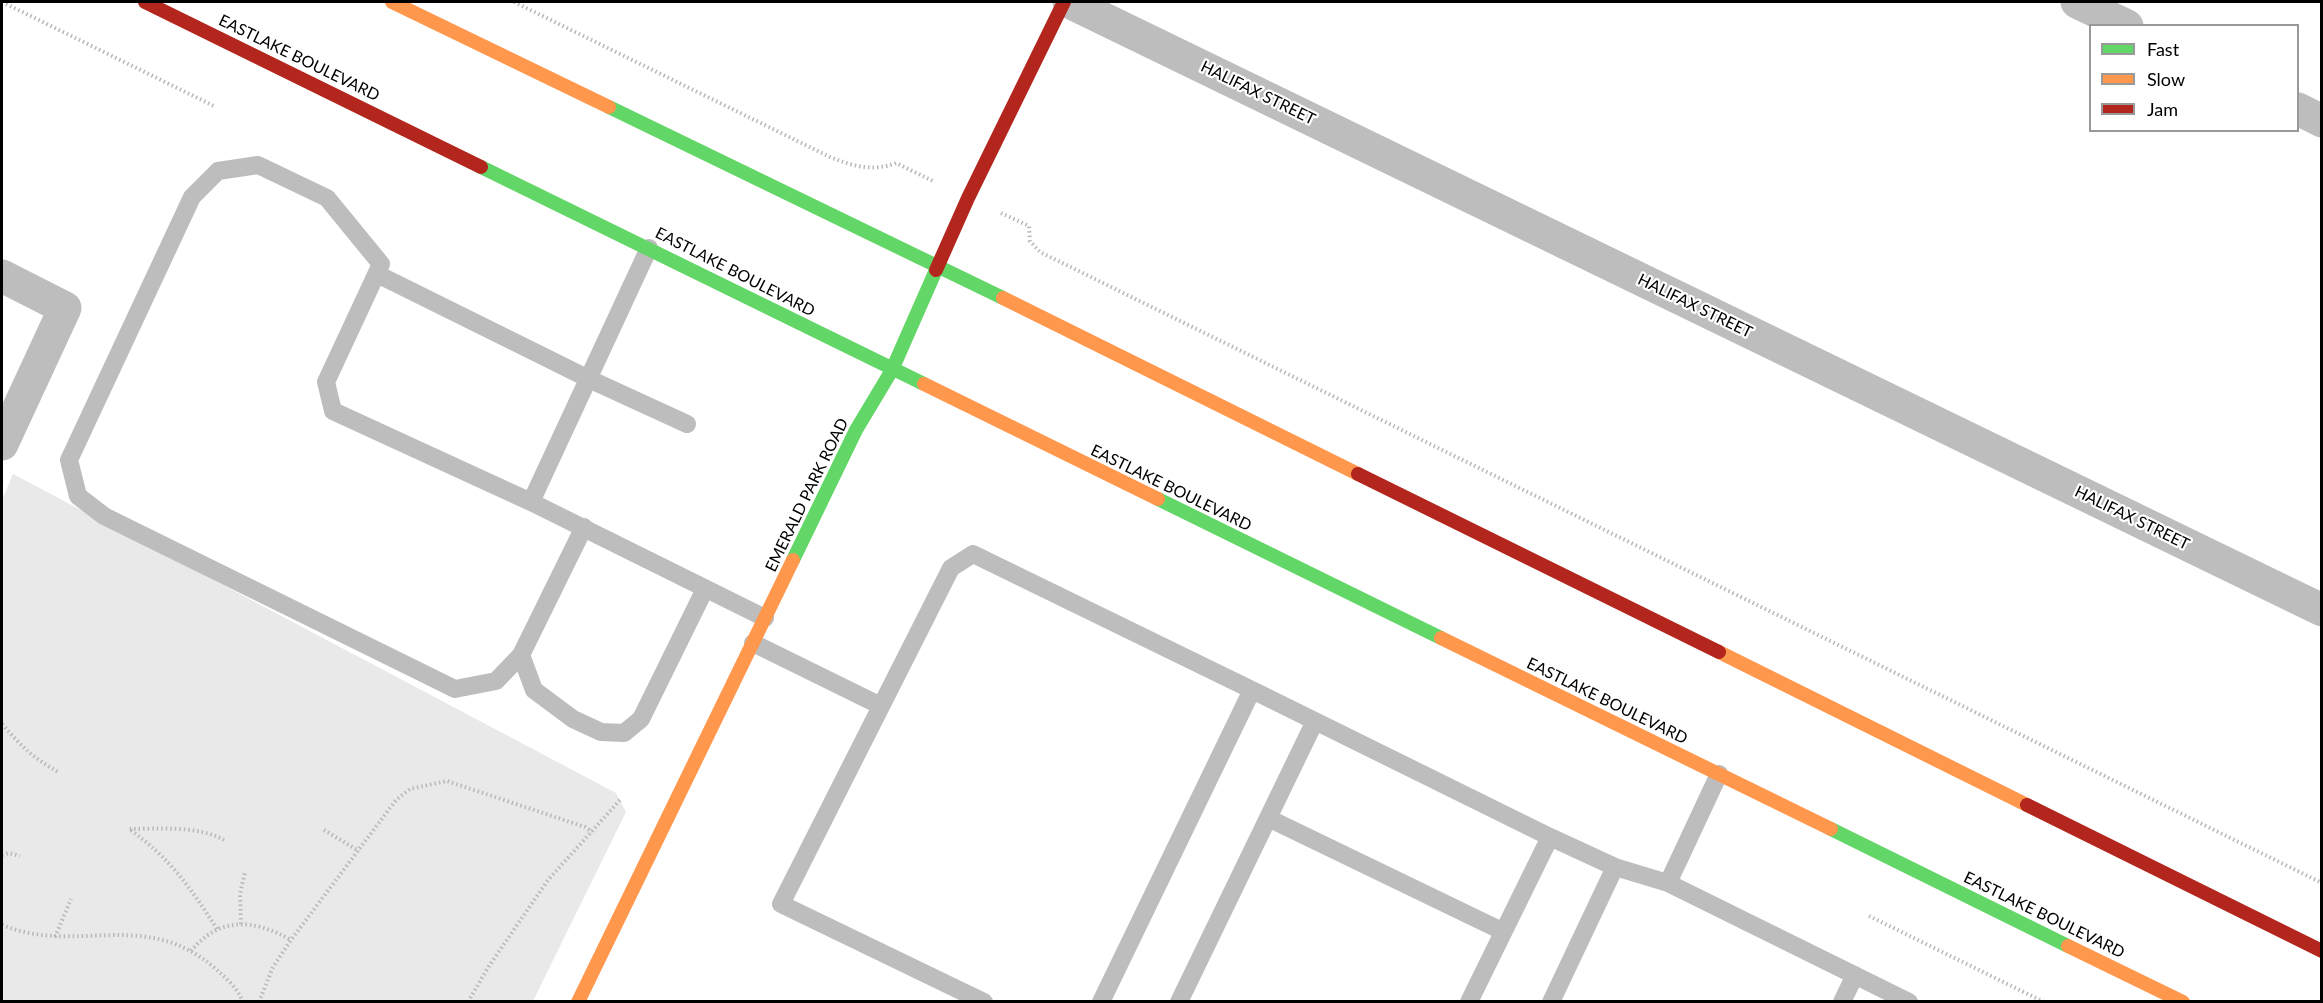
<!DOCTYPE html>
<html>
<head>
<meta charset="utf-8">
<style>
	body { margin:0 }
	#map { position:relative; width:2323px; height:1003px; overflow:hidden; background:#fff; font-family:Lato,sans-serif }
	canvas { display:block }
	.frame { position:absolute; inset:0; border:3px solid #000; pointer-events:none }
	.legend { position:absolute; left:2089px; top:24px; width:210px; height:108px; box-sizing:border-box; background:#fff; border:2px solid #999; margin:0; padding:8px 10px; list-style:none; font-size:18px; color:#000 }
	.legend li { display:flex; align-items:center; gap:12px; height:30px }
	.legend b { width:30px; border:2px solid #999 }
</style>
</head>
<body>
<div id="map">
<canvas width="2323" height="1003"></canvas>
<div class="frame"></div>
<ul class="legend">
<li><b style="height:8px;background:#63d668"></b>Fast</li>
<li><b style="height:8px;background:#ff974d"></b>Slow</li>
<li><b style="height:8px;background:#b3261e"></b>Jam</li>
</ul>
</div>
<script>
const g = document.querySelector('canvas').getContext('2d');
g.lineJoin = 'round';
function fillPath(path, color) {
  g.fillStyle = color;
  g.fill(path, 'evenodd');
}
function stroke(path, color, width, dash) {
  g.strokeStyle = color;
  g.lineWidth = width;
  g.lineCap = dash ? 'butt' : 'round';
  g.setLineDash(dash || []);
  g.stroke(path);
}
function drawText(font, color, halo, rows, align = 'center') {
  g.font = font + ' Lato,sans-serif';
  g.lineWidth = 4.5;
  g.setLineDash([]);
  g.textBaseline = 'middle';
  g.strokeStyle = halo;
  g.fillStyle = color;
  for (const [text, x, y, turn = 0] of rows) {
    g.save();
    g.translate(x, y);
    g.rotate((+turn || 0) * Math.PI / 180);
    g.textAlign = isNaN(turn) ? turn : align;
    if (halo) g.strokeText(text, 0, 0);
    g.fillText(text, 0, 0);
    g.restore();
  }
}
fillPath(new Path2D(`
	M13 474 616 793 626 812 533 1001 2 1002V500Z`), '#e9e9e9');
stroke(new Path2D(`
	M2 2 216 107
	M514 2 830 157C852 166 873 172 896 163L935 182
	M1001 213 1029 226 1030 241 1040 252 2322 883
	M2 724C22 747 33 758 60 773
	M324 830 359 851
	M2 855 9 853 20 856
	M1869 916 2044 1002
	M241 924 240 894 245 872
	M2 925C78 956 145 906 217 970 227 979 238 989 243 1002
	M217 929C190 887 170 858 129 829 159 829 197 825 224 840
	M55 937 71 899
	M191 951C220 916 254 919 291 940
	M259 1002 273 967 291 940 396 800 410 789 447 781 585 827 592 832
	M468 1002 489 966 548 880 620 800`), '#b8b8b8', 4, [1.5, 3]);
stroke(new Path2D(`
	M649 248 531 502 765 618
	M377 274 589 379 687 424
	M531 502 333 411 326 382 381 264 327 198 258 165 218 171 192 197 69 460 78 496 104 516 455 689 496 681 521 655 584 527
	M753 643 881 706
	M521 655 534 690 573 719 601 732 624 733 641 719 705 589
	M1252 690 1550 837 1615 867
	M1719 774 1668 883 1909 1002
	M1268 818 1502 931
	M984 1002 781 904 951 568 973 554 1252 690 1101 1002
	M1179 1002 1315 721
	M1469 1002 1550 837
	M1551 1002 1615 867 1668 883
	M1842 1002 1855 975`), '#bdbdbd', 18);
stroke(new Path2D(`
	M1069 2 2322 610
	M2077 2 2127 26
	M2298 109 2322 121
	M2 276 65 308 2 444`), '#bdbdbd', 33);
stroke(new Path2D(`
	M609 107 1003 298
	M481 167 924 384
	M1158 499 1441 638
	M793 560 856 430 892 370 936 270
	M1831 829 2068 946`), '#63d668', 14);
stroke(new Path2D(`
	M392 2 609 107
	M1003 298 1358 474
	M924 384 1158 499
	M1441 638 1831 829
	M1719 652 2027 805
	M2068 946 2183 1002
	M578 1002 793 560`), '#ff974d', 14);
stroke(new Path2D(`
	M145 2 481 167
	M936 270 968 198 1064 2
	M1358 474 1719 652
	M2027 805 2322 951`), '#b3261e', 14);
drawText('16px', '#000', '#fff', [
	["EASTLAKE BOULEVARD",299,58,26],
	["HALIFAX STREET",1258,93,26],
	["EASTLAKE BOULEVARD",735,272,27],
	["HALIFAX STREET",1695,306,26],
	["EASTLAKE BOULEVARD",1171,488,26],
	["EMERALD PARK ROAD",807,495,-64],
	["HALIFAX STREET",2132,518,26],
	["EASTLAKE BOULEVARD",1607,701,26],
	["EASTLAKE BOULEVARD",2044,915,26]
]);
</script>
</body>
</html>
